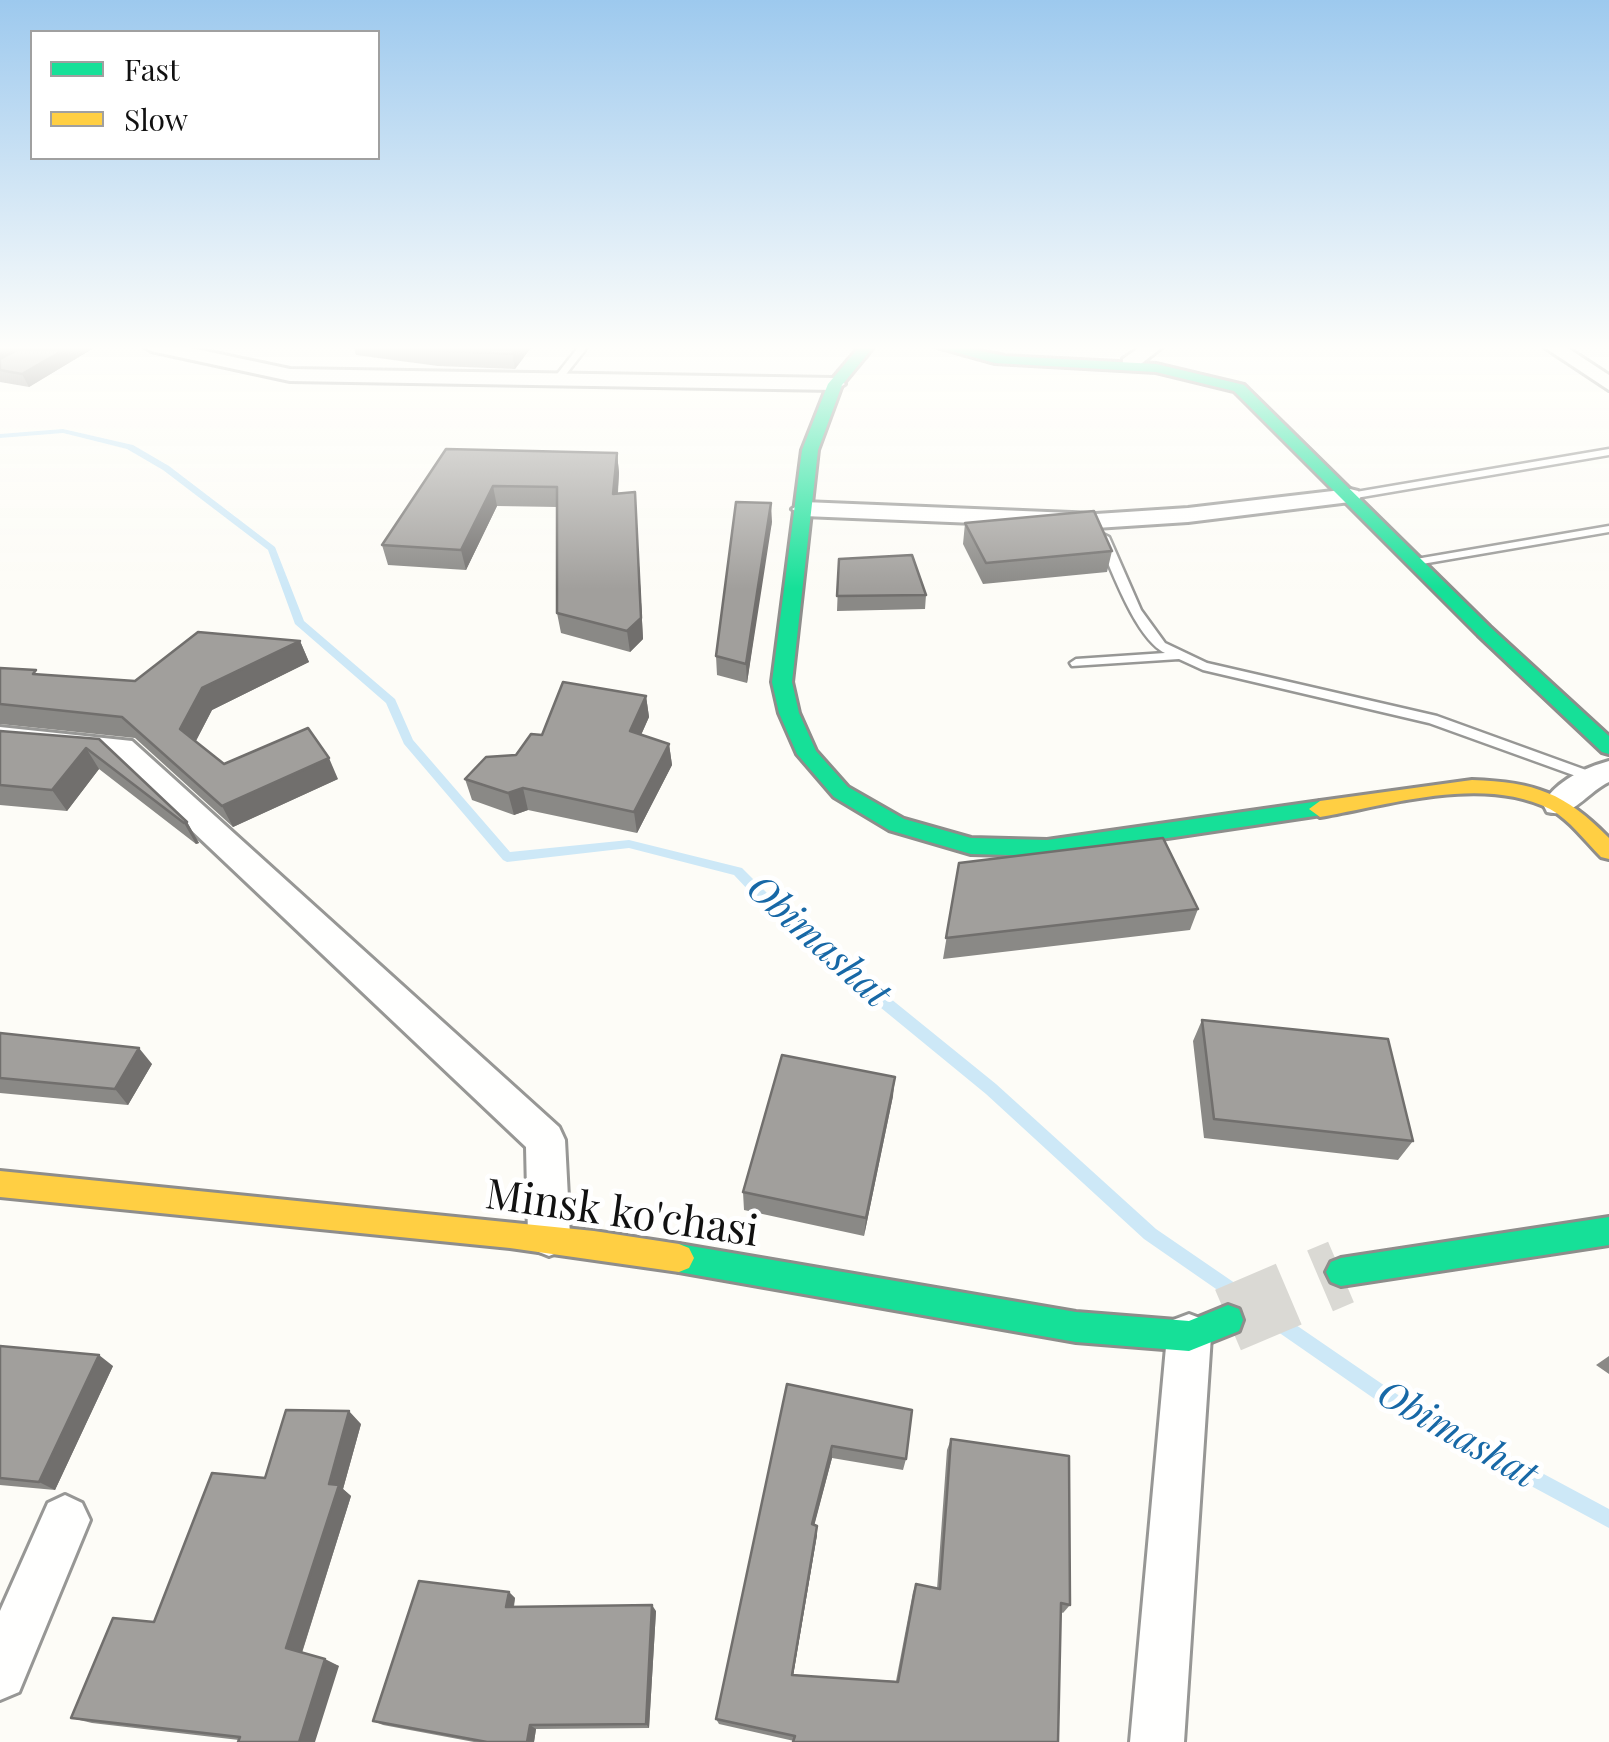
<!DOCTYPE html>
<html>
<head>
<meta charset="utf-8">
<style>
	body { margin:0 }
	#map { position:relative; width:1609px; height:1742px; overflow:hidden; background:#fdfcf7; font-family:"Playfair Display",serif }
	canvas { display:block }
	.legend { position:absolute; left:30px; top:30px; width:350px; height:130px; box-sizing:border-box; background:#fff; border:2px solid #a0a0a0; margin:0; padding:12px 18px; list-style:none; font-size:30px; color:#111 }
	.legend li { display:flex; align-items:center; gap:20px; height:50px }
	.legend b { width:50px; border:2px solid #a0a0a0 }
</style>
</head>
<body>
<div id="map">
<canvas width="1609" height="1742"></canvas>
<ul class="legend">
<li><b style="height:12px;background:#16e098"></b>Fast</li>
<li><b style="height:12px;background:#ffcf43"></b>Slow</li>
</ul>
</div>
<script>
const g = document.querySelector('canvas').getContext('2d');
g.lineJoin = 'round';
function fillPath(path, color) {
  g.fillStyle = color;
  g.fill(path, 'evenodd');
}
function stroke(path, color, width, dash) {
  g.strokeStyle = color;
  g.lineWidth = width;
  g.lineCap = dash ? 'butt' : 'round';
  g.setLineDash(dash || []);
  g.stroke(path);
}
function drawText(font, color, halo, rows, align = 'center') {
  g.font = font + ' "Playfair Display",serif';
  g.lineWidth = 10;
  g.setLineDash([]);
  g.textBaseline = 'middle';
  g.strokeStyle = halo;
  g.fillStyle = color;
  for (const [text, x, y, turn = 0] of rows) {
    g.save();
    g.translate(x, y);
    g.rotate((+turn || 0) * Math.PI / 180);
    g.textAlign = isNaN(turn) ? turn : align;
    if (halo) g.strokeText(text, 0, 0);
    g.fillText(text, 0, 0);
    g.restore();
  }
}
fillPath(new Path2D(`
	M63 429 133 445 169 466 275 547 304 621 395 699 413 740 510 852 629 840 742 868 796 922 996 1084 1156 1229 1404 1399 1609 1509V1528L1392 1411 1144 1239 986 1094 786 930 734 875 629 848 507 862 503 860 404 744 386 703 295 624 268 550 163 470 127 449 63 433 0 438V434Z`), '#cde8f7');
stroke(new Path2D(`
	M1228 1320 1341 1272`), '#dad9d4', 66, [66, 34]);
const lane = new Path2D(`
	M580 345H589L560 382H554V378Z
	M1609 449V455L1350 499 1345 496 1350 493Z
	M1609 526V532L1416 565 1410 562 1416 559Z
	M1103 534 1109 537 1141 610 1165 643 1207 663 1437 716 1597 774 1599 777 1592 782 1587 780 1429 723 1203 670 1179 659 1072 666 1070 663 1076 659 1165 653C1135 638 1111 568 1097 537Z`);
const street = new Path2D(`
	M141 345H177L290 369 835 378 845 384 835 390 290 381 151 351Z
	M1143 345H1165L1137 367H1123V359Z
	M1541 345H1563L1609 375V390Z
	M1350 489 1358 491 1361 496 1358 501 1188 522 1096 528 804 516 792 509 804 502 1096 514 1188 508Z
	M0 727 132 741 559 1127 565 1140 570 1236 564 1250 549 1256 534 1250 528 1236 526 1147 114 757 0 747Z
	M1609 761V782C1587 792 1573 819 1547 812L1543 804C1556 781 1584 768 1609 761Z
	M1189 1314 1205 1320 1211 1336 1184 1742H1130L1167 1336 1173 1320Z
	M65 1495 82 1503 90 1520 19 1692 0 1700V1611L48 1503Z`);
const fast = new Path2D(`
	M861 345H875L842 385 818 450 792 682 799 713 816 751 848 787 904 819 971 838 1047 840 1320 801 1331 809 1328 814 1047 856 971 854 889 830 834 797 797 754 779 713 772 682 802 450 828 384Z
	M930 345H952L1005 356 1156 364 1244 385 1490 627 1609 736V754L1602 752 1478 635 1234 391 1156 372 995 363Z
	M1609 1217V1245L1341 1286 1331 1282 1326 1272 1331 1262 1341 1258Z
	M679 1244 1076 1312 1189 1321 1228 1305 1239 1309 1243 1320 1239 1331 1189 1351 1076 1342 679 1272 669 1268 664 1258 669 1248Z`);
const slow = new Path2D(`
	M1472 780C1535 782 1565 793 1609 838V859L1601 857C1585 841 1570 820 1550 809 1482 775 1390 805 1320 817L1309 809 1320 801Z
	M0 1171 594 1231 679 1244 689 1248 694 1258 689 1268 679 1272 510 1248 0 1197Z`);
stroke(lane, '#979795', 5);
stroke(street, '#979795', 6);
stroke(fast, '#8e8d8b', 6);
stroke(slow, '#8e8d8b', 6);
fillPath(lane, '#fffffe');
fillPath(street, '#fffffe');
fillPath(fast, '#16e098');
fillPath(slow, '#ffcf43');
fillPath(new Path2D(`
	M0 345 97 346 29 387 0 382Z
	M353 345H533L515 369 438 366 356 355Z
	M446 449 617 453 619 473 618 493 635 492 643 639 630 652 561 633 557 613V507L497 506 466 570 388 565 382 545Z
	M772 522 767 543 747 683 717 675 716 656Z
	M965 523 1112 551 1107 572 983 584 963 544Z
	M839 559 926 595 925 609 837 611Z
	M300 641 309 662 212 710 196 741 224 764 338 779 233 827 135 738 0 724V668L38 674 135 681Z
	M646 696 649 717 641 735 669 744 672 765 637 833 528 810 514 815 472 800 465 779 516 755 542 735Z
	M0 731 99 739 187 822 199 843 196 844 99 769 67 811 0 805Z
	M959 863 1198 909 1190 930 943 959Z
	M1202 1020 1413 1141 1398 1160 1204 1138 1193 1041Z
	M0 1033 152 1064 128 1105 0 1093Z
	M893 1096 864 1236 744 1210 743 1192Z
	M0 1346 113 1366 55 1490 0 1485Z
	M1609 1356V1374L1596 1365Z
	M787 1384 906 1459 903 1470 832 1458 814 1525 817 1535 793 1675 896 1681 913 1592 916 1584 937 1589 947 1450 951 1439 1070 1605 1063 1613 1061 1612 794 1741 719 1724 716 1719Z
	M361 1424 343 1489 351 1496 302 1653 339 1666 239 1740 92 1723 71 1718 154 1622 265 1478Z
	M509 1592 515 1598 514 1607 656 1611 649 1728 536 1729 534 1742H474L383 1725 373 1721Z`), '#8a8986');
fillPath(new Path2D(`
	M4 345H34L0 363V347Z
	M72 345 97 346 29 387 22 374Z
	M520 345H533L515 369 512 354Z
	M617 453 619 473 616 514 613 494Z
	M493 486 497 506 466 570 461 550Z
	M635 492 643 639 630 652 627 631Z
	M771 503 772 522 747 683 746 664Z
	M300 641 309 662 212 710 191 750 180 729 202 688Z
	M646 696 649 717 633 753 630 731Z
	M669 744 672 765 637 833 634 812Z
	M86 748 99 769 67 811 52 790Z
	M329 758 338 779 233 827 222 806Z
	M523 788 528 810 514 815 508 793Z
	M187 822 199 843 196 844 184 823Z
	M139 1048 152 1064 128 1105 115 1089Z
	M895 1077 893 1096 864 1236 866 1218Z
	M99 1355 113 1366 55 1490 39 1482Z
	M349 1411 361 1424 343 1489 351 1496 301 1655 286 1648Z
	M832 1446V1458L812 1534V1524Z
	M817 1526V1535L792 1682V1675Z
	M509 1592 515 1598 512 1614 506 1607Z
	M652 1605 656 1611 649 1728 646 1724Z
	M325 1659 339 1666 315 1742H299Z
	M530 1725 536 1729 534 1742H527Z`), '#716f6d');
const building = new Path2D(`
	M26 345H72L22 374 0 370V359Z
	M385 345H520L512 354 434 351Z
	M446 449 617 453 613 494 635 492 641 618 627 631 557 613V487L493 486 461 550 382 545Z
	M736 502 771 503 746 664 716 656Z
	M1094 511 1112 551 986 563 965 523Z
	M912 555 926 595 837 596 839 559Z
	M198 632 300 641 202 688 180 729 224 764 308 728 329 758 222 806 122 717 0 704V668L36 670 33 674 135 681Z
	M563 682 646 696 630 731 669 744 634 812 523 788 508 793 465 779 486 757 516 755 531 734 542 735Z
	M0 731 99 739 187 822 184 823 86 748 52 790 0 785Z
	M1163 838 1198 909 946 938 959 863Z
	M1202 1020 1388 1039 1413 1141 1214 1119Z
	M0 1033 139 1048 115 1089 0 1078Z
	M782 1055 895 1077 866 1218 743 1192Z
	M0 1346 99 1355 39 1482 0 1478Z
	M787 1384 912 1410 906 1459 832 1446 812 1524 817 1526 792 1675 898 1682 916 1584 940 1589 951 1439 1069 1456 1070 1605 1061 1603 1058 1742H793L795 1736 716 1719Z
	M286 1410 349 1411 329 1484 339 1485 286 1648 325 1659 299 1742H238L240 1737 71 1718 113 1618 154 1622 212 1473 265 1478Z
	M419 1581 509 1592 506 1607 652 1605 646 1724 530 1725 527 1742H487L373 1721Z`);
fillPath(building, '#a19f9c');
stroke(building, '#716f6d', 2.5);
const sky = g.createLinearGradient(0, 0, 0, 589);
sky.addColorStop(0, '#9dc9ee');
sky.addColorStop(0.59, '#fefefb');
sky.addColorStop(1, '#fefefb00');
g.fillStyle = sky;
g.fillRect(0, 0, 1609, 589);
drawText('italic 38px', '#1768a6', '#fff', [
	["Obimashat",818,942,42],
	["Obimashat",1457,1435,30]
]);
drawText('42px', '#111', '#fff', [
	["Minsk ko'chasi",622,1214,8]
]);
</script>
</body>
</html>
